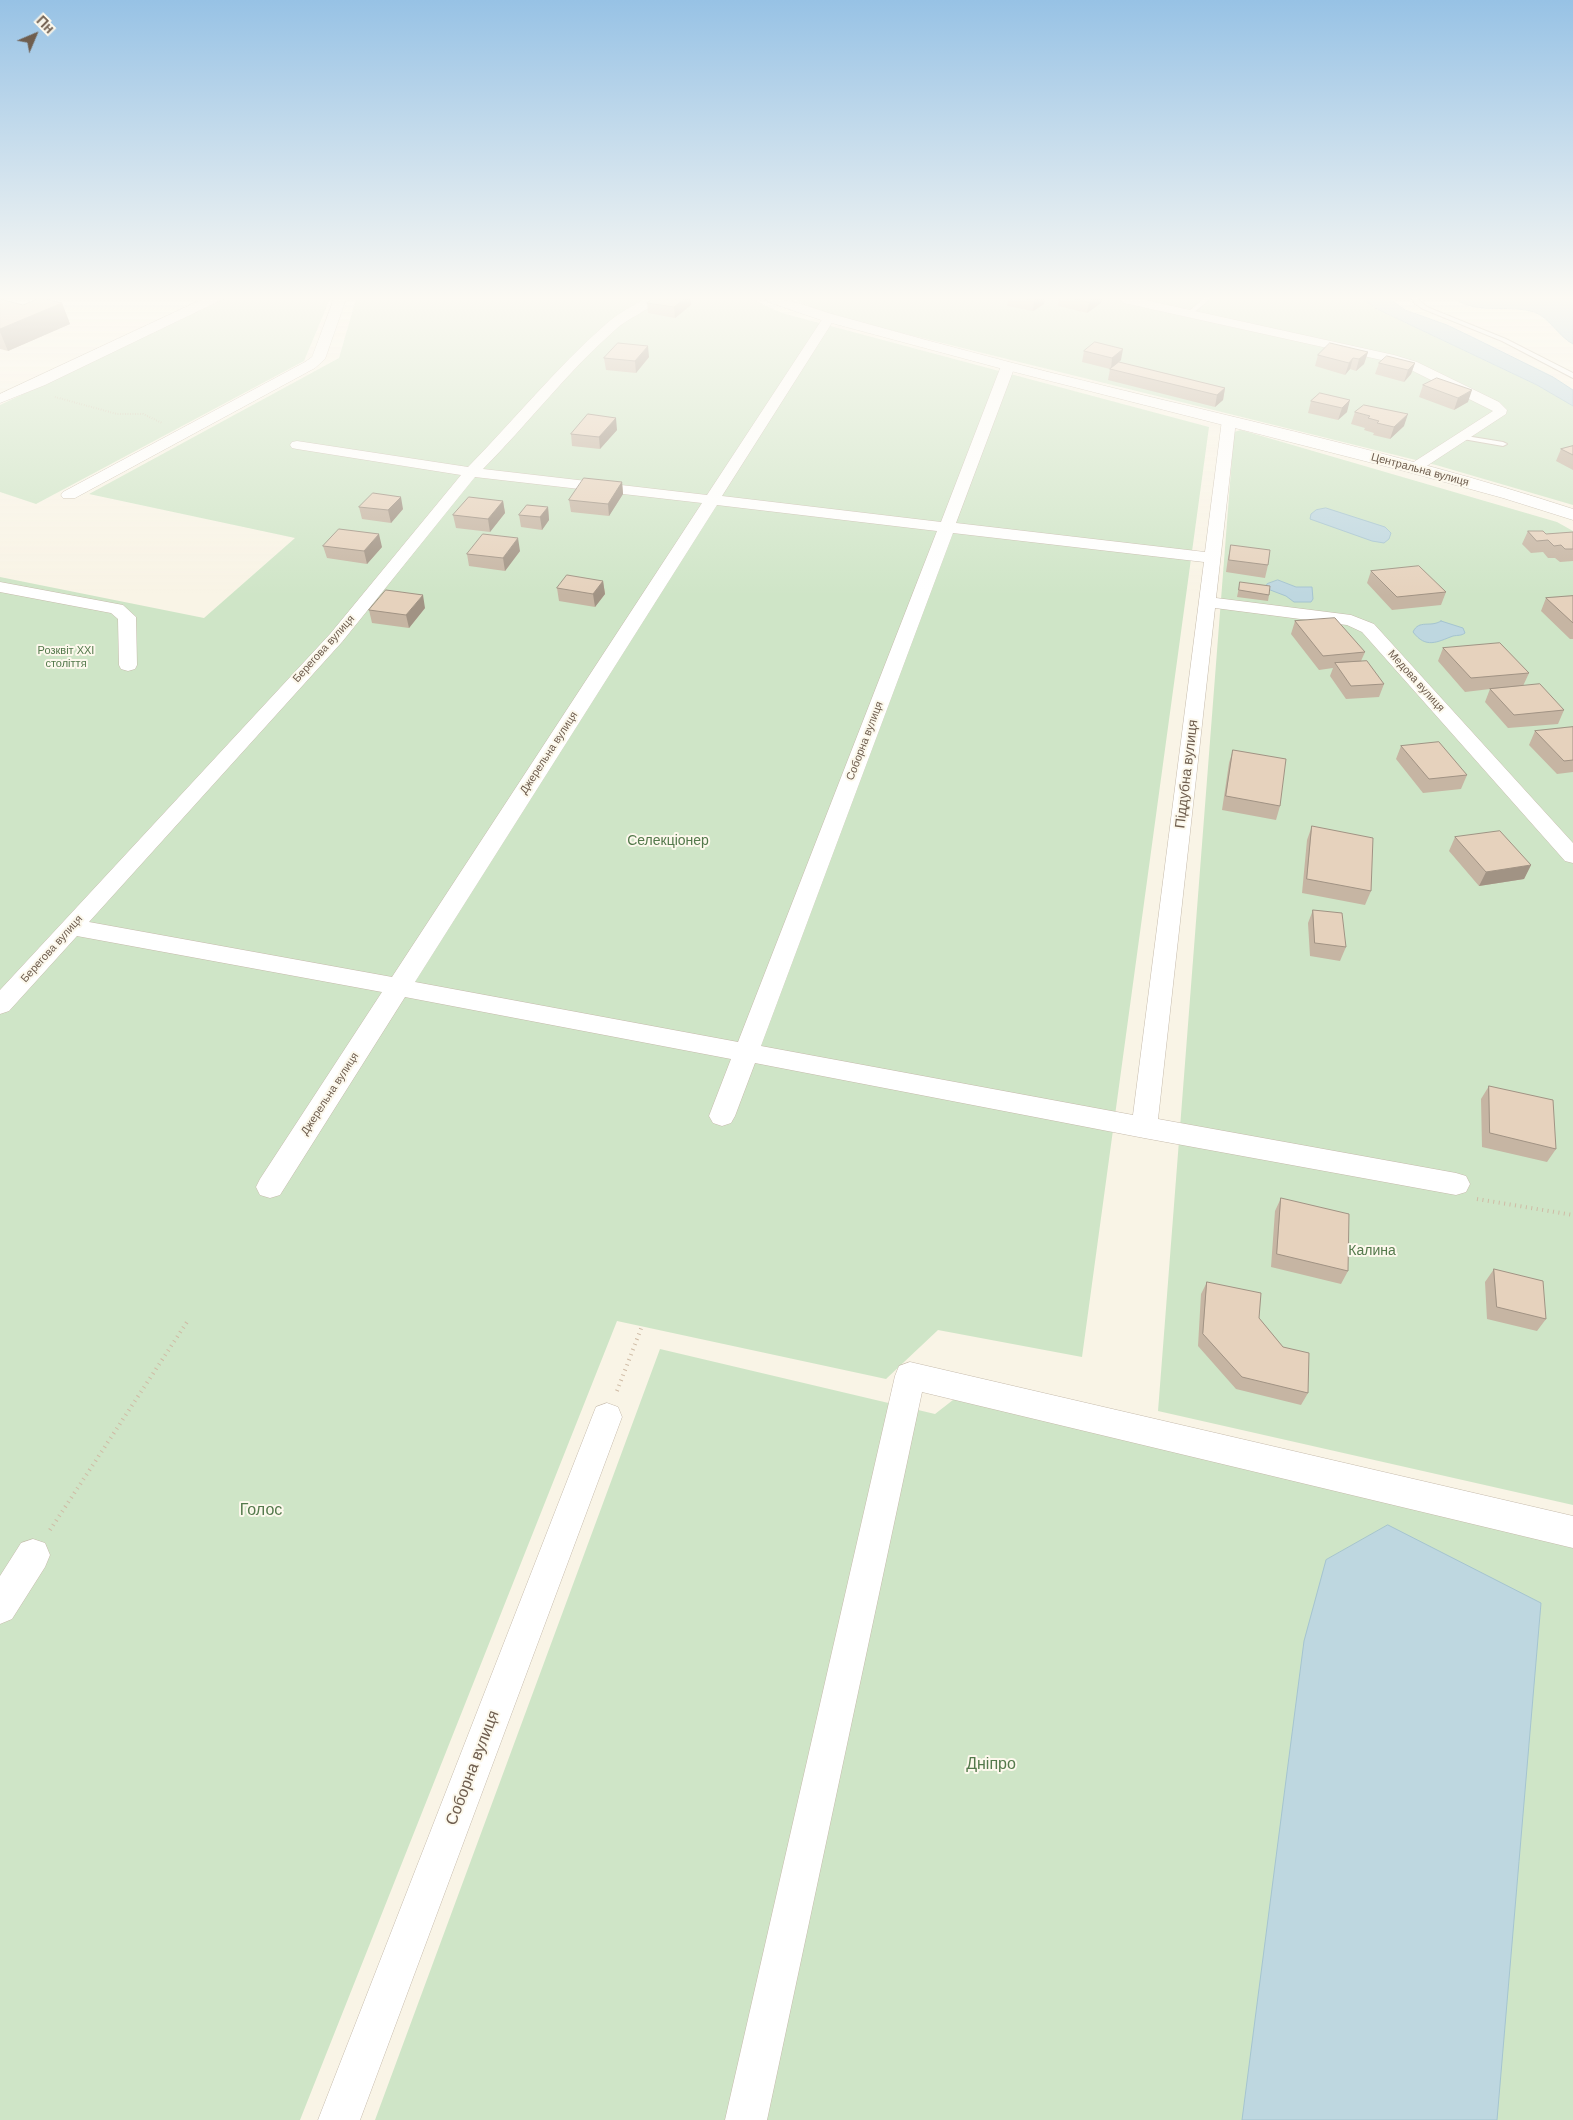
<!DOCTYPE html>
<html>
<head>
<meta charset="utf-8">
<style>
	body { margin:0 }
	#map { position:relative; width:1573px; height:2120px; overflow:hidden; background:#f9f4e6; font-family:Helvetica,sans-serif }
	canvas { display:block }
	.north { position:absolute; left:10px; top:10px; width:50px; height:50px; -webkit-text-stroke:4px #fcf8ec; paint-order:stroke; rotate:45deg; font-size:14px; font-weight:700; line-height:20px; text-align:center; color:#6f5e4f }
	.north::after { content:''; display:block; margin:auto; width:18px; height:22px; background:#6f5e4f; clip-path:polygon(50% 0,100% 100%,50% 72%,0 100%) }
</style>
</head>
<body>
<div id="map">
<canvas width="1573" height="2120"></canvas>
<div class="north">Пн</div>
</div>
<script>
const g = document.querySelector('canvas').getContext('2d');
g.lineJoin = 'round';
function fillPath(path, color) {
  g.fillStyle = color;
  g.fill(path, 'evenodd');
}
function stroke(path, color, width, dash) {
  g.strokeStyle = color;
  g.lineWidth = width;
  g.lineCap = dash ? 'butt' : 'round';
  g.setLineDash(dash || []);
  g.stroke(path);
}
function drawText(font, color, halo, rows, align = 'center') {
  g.font = font + ' Helvetica,sans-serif';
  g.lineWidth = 4;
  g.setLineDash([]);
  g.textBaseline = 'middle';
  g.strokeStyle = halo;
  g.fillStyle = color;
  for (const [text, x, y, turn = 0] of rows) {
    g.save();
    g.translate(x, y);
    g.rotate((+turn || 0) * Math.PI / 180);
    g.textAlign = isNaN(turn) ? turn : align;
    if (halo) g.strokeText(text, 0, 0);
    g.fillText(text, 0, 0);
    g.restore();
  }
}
fillPath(new Path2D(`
	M224 299H330L304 361 36 504 0 492V405Z
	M356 299H751L782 313 1209 427 1082 1357 938 1330 886 1379 617 1321 300 2120H0V577L204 618 295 538 89 494 339 358Z
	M793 299H1364L1375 308 1537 385 1573 406V505L1436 465 825 314Z
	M1241 430 1557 522 1573 531V1505L1158 1411 1234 432Z
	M660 1349 935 1414 962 1393 1573 1542V2120H375Z`), '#cfe5c7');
const water = new Path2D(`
	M1364 299H1390L1405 310 1447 325 1474 338 1553 377 1573 390V406L1537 385 1375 308Z
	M1455 299H1573V344C1559 337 1548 316 1534 312 1508 304 1478 315 1455 299Z
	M1326 508 1385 527 1391 533 1389 539 1384 543 1372 541 1310 519 1311 514 1316 510Z
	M1278 580 1296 587H1312L1313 599 1311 602H1294L1286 596 1265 588 1267 584Z
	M1441 621 1463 628 1465 633C1461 636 1458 635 1453 636 1437 642 1426 649 1413 632 1419 619 1430 628 1441 621Z
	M1388 1525 1541 1603 1497 2120H1242L1304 1641 1326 1560Z`);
fillPath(water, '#bed7e0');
stroke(water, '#a5c4d0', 1);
const service = new Path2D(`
	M1203 299H1210L1192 314H1188V312Z
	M1412 299H1418L1427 307 1506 339 1573 373V378L1502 341 1423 309 1415 304Z
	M1460 435 1503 442 1507 444 1503 446 1463 439H1460Z`);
const minor = new Path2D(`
	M203 299H219L217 302 45 385 0 403V394Z
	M334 299H346L325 359 315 368 75 498H63L61 495 63 492 305 362 312 357Z
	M644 299H658C648 312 627 318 615 330 567 372 528 424 483 469L707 495 823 318 829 314 835 318 722 496 941 522 1001 366 1008 362 1015 366 956 523 1205 552 1222 420 1224 417H1234L1236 420 1216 598 1351 615 1374 624 1573 843V863L1565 861 1362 632 1347 625 1215 608 1158 1119 1456 1173 1466 1176 1470 1184 1466 1192 1456 1195 1144 1138 755 1063 735 1116 731 1123 722 1126 713 1123 709 1116 731 1059 405 997 280 1195 270 1198 260 1195 256 1187 260 1179 382 992 77 936 9 1011 0 1014V990L330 634 461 475 297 449 292 448 290 445 292 442 297 441 468 467C514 420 556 368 606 324 617 314 631 307 644 299ZM475 477 702 503 392 977 89 922 342 642ZM717 505 937 531 738 1042 415 982ZM953 533 1204 562 1133 1115 761 1046Z
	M1118 299H1140L1394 355 1417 362 1499 402 1507 410 1506 414 1419 471H1409L1406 468 1409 465 1493 411 1407 368 1386 361 1124 303Z
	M0 582 123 605 136 617 137 665 135 669 128 671 121 669 119 665 118 619 111 613 0 592Z
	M910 1362 1573 1516V1548L922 1392 767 2120H725L895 1376 899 1366Z
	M607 1403 618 1407 622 1417 360 2120H318L592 1417 596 1407Z
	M33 1539 45 1543 50 1555 45 1567 12 1619 0 1624V1576L21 1543Z`);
const tertiary = new Path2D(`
	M766 299C795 298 812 309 839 316 897 332 955 348 1013 363 1200 411 1390 449 1573 509V520L1503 498 1408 472 1003 369 824 321 768 302Z`);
stroke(service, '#c6bbac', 2);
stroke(minor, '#c6bbac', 1);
stroke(tertiary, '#c6bbac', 1);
stroke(new Path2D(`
	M55 397 117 414H143L162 423`), '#cfbba5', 2, [0.5, 2]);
stroke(new Path2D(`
	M1477 1199 1573 1215
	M617 1391 642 1326
	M50 1530 187 1322`), '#cfbba5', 4, [1, 4.5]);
fillPath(service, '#fff');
fillPath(minor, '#fff');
fillPath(tertiary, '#fff');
fillPath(new Path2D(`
	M0 299 23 305 62 303 70 324 8 351 0 349Z
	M1008 299H1045L1044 304 1033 311 1007 306Z
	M1059 299H1102L1101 303 1087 313 1058 306Z
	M647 303 691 305 675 318 648 313Z
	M1084 351 1121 360 1119 362 1225 388 1223 400 1215 407 1108 380 1110 369 1082 362Z
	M1368 352 1364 364 1356 371 1350 369 1345 375 1315 366 1318 355Z
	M649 357 636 373 606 370 604 358Z
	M1379 363H1415L1411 374 1404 382 1375 374Z
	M1423 385 1468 402 1454 410 1419 397Z
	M1320 393 1347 412 1338 420 1308 413 1311 401Z
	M1355 412 1404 426 1390 439 1373 435 1374 433 1364 430 1365 428 1351 424Z
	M617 430 600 449 572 446 571 434Z
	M1573 446V470L1556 461 1561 449Z
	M622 482 623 494 609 516 571 512 569 500Z
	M503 501 505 513 490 532 456 528 453 515Z
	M359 507 403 509 391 523 362 519Z
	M548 507 549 520 542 530 521 527 519 515Z
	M1528 531 1546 534 1573 532V561L1560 562 1555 558H1548L1543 552 1531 553 1522 544Z
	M1231 545 1268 565 1265 578 1226 572 1228 558Z
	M323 546 382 547 367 564 327 558Z
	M520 551 505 571 469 566 467 554Z
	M1371 571 1446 592 1441 605 1392 610 1367 583Z
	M603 581 605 594 595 607 559 601 557 588Z
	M1240 582 1269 595 1268 601 1237 597Z
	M1573 596V639H1570L1541 611 1546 598Z
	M425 608 409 628 372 623 369 610Z
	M1295 621 1365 652 1361 661 1384 684 1379 697 1346 699 1330 676 1333 668 1319 670 1291 634Z
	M1443 648 1529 673 1523 686 1564 710 1558 724 1508 728 1485 702 1490 689 1465 692 1438 661Z
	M1573 727V772L1557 774 1529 745 1535 731Z
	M1401 746 1467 775 1461 789 1423 793 1396 759Z
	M1233 750 1280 806 1276 820 1222 810 1229 763Z
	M1312 826 1371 891 1365 905 1302 893 1307 840Z
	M1455 837 1531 865 1524 879 1479 886 1449 851Z
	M1313 910 1346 947 1340 961 1310 956 1308 923Z
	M1489 1086 1556 1149 1547 1162 1482 1147 1481 1099Z
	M1281 1198 1348 1271 1341 1284 1271 1267 1275 1211Z
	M1494 1269 1546 1319 1537 1331 1487 1319 1485 1282Z
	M1207 1282 1259 1318 1283 1347 1308 1393 1301 1405 1236 1389 1198 1346 1201 1294Z`), '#c6b5a3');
fillPath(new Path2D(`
	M684 299H691V305L675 318 674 307Z
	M1037 299H1045L1044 304 1033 311 1034 301Z
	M1093 299H1102L1101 303 1087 313 1089 302Z
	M62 303 70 324 8 351 0 332V329Z
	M648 346 649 357 636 373 635 361Z
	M1123 349 1121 360 1111 369 1112 358Z
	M1368 352 1364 364 1356 371 1359 359Z
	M1353 358 1350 369 1345 375 1349 363Z
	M1415 363 1411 374 1404 382 1408 370Z
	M1225 388 1223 400 1215 407 1217 395Z
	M1472 390 1468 402 1454 410 1458 398Z
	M1350 400 1347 412 1338 420 1342 408Z
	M1408 414 1404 426 1390 439 1394 427Z
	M616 418 617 430 600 449 599 437Z
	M622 482 623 494 609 516 608 504Z
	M401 497 403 509 391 523 388 510Z
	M503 501 505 513 490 532 488 519Z
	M548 507 549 520 542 530 540 517Z
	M379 534 382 547 367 564 364 551Z
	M518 538 520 551 505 571 503 558Z
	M603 581 605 594 595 607 593 594Z
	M423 595 425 608 409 628 406 615Z
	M1531 865 1524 879 1479 886 1486 872Z`), '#a19384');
const building = new Path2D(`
	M0 299 23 305 37 299H46L62 303 0 329Z
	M652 299H684L674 307 647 303Z
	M1027 299H1037L1034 301Z
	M1076 299H1093L1089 302Z
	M1095 342 1123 349 1112 358 1084 351Z
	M618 343 648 346 635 361 604 358Z
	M1330 343 1368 352 1359 359 1353 358 1349 363 1318 355Z
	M1387 356 1415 363 1408 370 1379 363Z
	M1119 362 1225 388 1217 395 1110 369Z
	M1437 378 1472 390 1458 398 1423 385Z
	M1320 393 1350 400 1342 408 1311 401Z
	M1364 405 1408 414 1394 427 1377 423 1379 421 1368 418 1370 416 1355 412Z
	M588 414 616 418 599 437 571 434Z
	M1573 446V455L1561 449Z
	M584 478 622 482 608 504 569 500Z
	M373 493 401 497 388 510 359 507Z
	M469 497 503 501 488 519 453 515Z
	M527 505 548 507 540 517 519 515Z
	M339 529 379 534 364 551 323 546Z
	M1528 531H1543L1546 534 1573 532V549H1565L1561 545 1554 546 1548 540 1537 541Z
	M483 534 518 538 503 558 467 554Z
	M1231 545 1270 550 1268 565 1229 560Z
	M1419 566 1446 592 1397 597 1371 571Z
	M567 575 603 581 593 594 557 588Z
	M1240 582 1270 586 1269 595 1239 590Z
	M386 590 423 595 406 615 369 610Z
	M1573 596V623L1546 598Z
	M1335 618 1365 652 1323 656 1295 621Z
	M1500 643 1529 673 1471 678 1443 648Z
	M1367 661 1384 684 1351 686 1335 663Z
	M1540 684 1564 710 1514 715 1490 689Z
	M1573 727V760L1564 761 1535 731Z
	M1439 742 1467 775 1429 779 1401 746Z
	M1233 750 1286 759 1280 806 1226 796Z
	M1312 826 1373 838 1371 891 1307 879Z
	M1500 831 1531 865 1486 872 1455 837Z
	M1313 910 1342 913 1346 947 1315 943Z
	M1489 1086 1553 1100 1556 1149 1490 1133Z
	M1281 1198 1349 1214 1348 1271 1277 1254Z
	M1494 1269 1543 1281 1546 1319 1497 1307Z
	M1207 1282 1261 1293 1259 1318 1283 1347 1309 1353 1308 1393 1242 1377 1203 1334Z`);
fillPath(building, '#e6d2bd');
stroke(building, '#a19384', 1);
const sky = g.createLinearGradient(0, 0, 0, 596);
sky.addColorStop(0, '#97c2e5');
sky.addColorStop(0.5, '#fcfaf4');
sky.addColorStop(1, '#fcfaf400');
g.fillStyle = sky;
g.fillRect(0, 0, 1573, 596);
drawText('11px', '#6f5e4f', '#fcf8ec', [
	["Центральна вулиця",1420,470,15],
	["Берегова вулиця",324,649,-48],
	["Медова вулиця",1416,681,48],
	["Соборна вулиця",865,741,-69],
	["Джерельна вулиця",549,753,-57],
	["Берегова вулиця",52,949,-48],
	["Джерельна вулиця",330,1094,-57]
]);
drawText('11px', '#54794c', '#fcf8ec', [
	["Розквіт XXI",66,651],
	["століття",66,664]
]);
drawText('14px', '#6f5e4f', '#fcf8ec', [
	["Піддубна вулиця",1187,774,-83]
]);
drawText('14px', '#54794c', '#fcf8ec', [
	["Селекціонер",668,841],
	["Калина",1372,1251]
]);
drawText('16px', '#54794c', '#fcf8ec', [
	["Голос",261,1511],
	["Дніпро",991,1765]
]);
drawText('16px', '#6f5e4f', '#fcf8ec', [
	["Соборна вулиця",473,1768,-69]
]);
</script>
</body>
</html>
